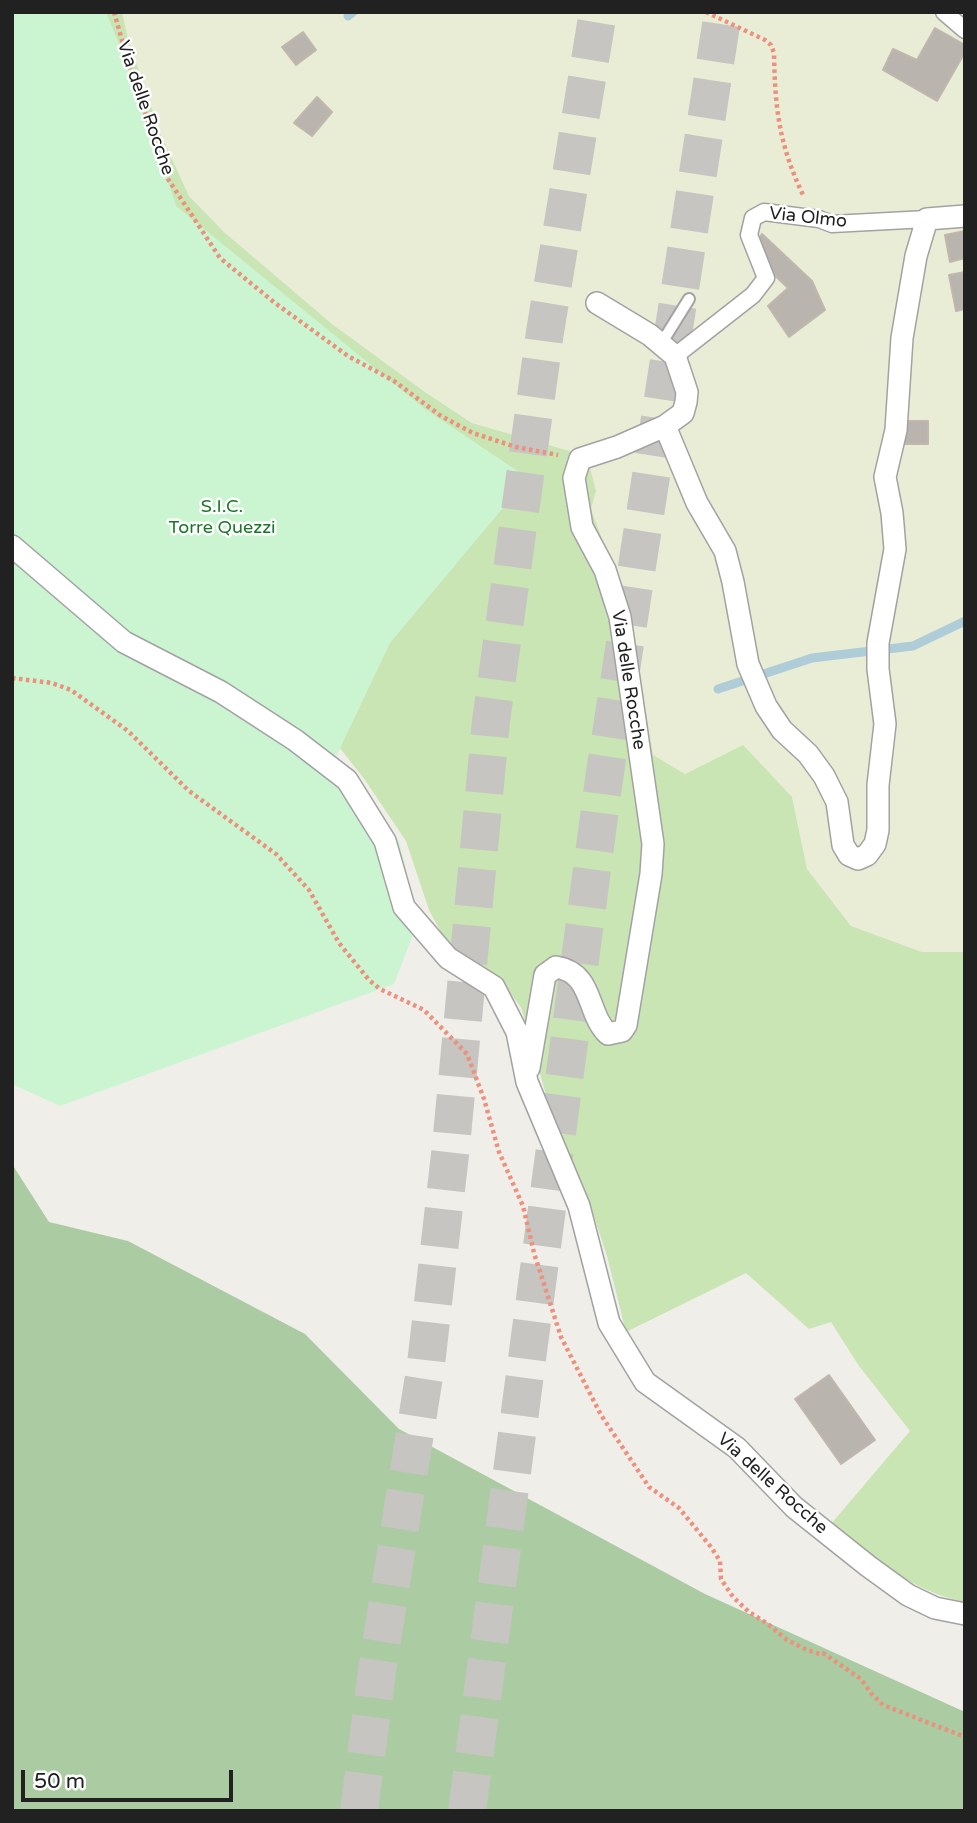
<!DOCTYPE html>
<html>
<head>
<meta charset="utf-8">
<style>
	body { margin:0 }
	#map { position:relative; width:977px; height:1823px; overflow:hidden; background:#f0eee9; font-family:"Varela Round",sans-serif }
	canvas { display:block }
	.frame { position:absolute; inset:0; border:14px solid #212121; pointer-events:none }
	.scale { position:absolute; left:21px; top:1770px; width:212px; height:32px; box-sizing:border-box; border:4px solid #212121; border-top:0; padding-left:9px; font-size:21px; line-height:24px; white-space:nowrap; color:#212121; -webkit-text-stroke:5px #fff; paint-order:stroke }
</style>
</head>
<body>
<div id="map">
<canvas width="977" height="1823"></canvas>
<div class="frame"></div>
<div class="scale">50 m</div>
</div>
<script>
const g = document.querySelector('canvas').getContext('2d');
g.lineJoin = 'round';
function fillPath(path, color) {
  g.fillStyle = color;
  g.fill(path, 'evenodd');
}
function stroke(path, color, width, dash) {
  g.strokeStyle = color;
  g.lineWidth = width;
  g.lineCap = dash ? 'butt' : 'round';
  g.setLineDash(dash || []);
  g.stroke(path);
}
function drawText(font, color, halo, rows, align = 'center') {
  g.font = font + ' "Varela Round",sans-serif';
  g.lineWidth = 5;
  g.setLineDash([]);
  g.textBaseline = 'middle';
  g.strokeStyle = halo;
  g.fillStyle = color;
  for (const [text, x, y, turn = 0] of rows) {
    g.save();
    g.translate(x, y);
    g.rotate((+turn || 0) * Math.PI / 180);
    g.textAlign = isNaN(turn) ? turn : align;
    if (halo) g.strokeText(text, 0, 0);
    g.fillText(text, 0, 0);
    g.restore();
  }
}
fillPath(new Path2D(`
	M122 12H965V952H922L851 926 807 869 792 797 685 774 653 755 630 614 591 508 596 491 587 457 473 423 425 392 332 324 224 232 189 196 160 133 128 38Z`), '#eaedd6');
fillPath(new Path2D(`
	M12 12H122L128 38 160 133 189 196 224 232 332 324 425 392 472 423 587 456 596 491 591 509 630 614 653 755 685 774 743 745 792 797 807 869 851 926 922 952H965V1602C912 1592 871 1556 831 1524L910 1431 859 1366 831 1322 809 1329 746 1273 626 1332 607 1256 585 1189 550 1109 521 1007 497 978 450 949 429 910 406 841 365 780 318 720Z`), '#c9e5b4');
fillPath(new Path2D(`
	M12 1164 49 1222 128 1241 305 1334 399 1429 705 1594 965 1712V1811H12Z`), '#abcca2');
fillPath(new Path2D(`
	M12 12H106L143 103 176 206 425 409 528 478 390 643 334 761 399 841 418 922 394 984 60 1106 12 1084Z`), '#cbf5d1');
stroke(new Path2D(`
	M348 16 353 12
	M718 689 812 658 913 646 965 621`), '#aecdd9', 9);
const building = new Path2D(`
	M935 28 965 45V52L937 101 883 70 893 49 917 60Z
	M303 32 316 50 296 65 282 47Z
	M317 97 332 112 312 136 294 123Z
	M965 231V258L950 262 945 235Z
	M762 234 812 281 825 310 789 337 768 306 788 288 766 267 753 246Z
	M965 272V309L956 311 949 275Z
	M901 421H928V444H902Z
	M829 1375 875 1440 841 1464 795 1399Z`);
fillPath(building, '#bab4ae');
stroke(building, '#c1b7ac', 2);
stroke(new Path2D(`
	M359 1811 377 1671 426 1364 451 1146 491 721 545 332 598 12
	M467 1811 604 779 723 12`), '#c7c5c1', 38, [38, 19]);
const service = new Path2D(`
	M661 344 689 299`);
const pedestrian = new Path2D(`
	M944 12 965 30
	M675 356 753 295 766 278 749 235 753 218 764 212 819 219 832 224 927 219`);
const minor = new Path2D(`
	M665 426 697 503 725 551 733 582 748 664 766 706 782 730 808 754 824 776 837 802 843 845 849 855 858 859 867 855 875 844 878 830V785L885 724 878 669V643L895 549 892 513 885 477 896 430 902 338 916 256 927 219 965 216
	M12 546 124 642 221 692 295 740 347 780 385 841 404 907 448 958 494 987 517 1032 527 1082 579 1206 609 1323 645 1382 737 1448 794 1507 868 1566 908 1595 935 1608 965 1614
	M529 1068 545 975 556 967C594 973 586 1013 608 1034L622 1031 626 1025 651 874 653 844 620 617 605 570 582 527 574 478 580 459 617 447 665 426 683 413 686 402 687 392 675 356 650 335 597 303`);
stroke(service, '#a2a2a2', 14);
stroke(pedestrian, '#a2a2a2', 19);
stroke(minor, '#a2a2a2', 24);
stroke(new Path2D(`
	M114 12 131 72 168 179 220 258 275 303 348 356 394 381 441 416 473 433 516 447 558 455
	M706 12 765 40 771 45 774 53C775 109 779 145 804 197
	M12 678 52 683 71 690 128 731 189 791 276 854 309 890 339 943 369 980 380 989 424 1010 467 1054 484 1099 499 1152 523 1206 534 1253 561 1337 601 1415 649 1487 679 1508 711 1547 720 1561 721 1579 733 1597 749 1612 768 1624 787 1640 807 1650 820 1654 823 1653 861 1679 871 1693 883 1705 965 1737`), '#ed907d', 4.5, [3.5, 3.5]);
stroke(service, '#fff', 10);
stroke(pedestrian, '#fff', 16);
stroke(minor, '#fff', 21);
drawText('18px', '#212121', '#fff', [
	["Via delle Rocche",145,108,71],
	["Via Olmo",808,218,6],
	["Via delle Rocche",628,680,81],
	["Via delle Rocche",772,1484,42]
]);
drawText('18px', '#177725', '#fff', [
	["S.I.C.",222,507],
	["Torre Quezzi",222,528]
]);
</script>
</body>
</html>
